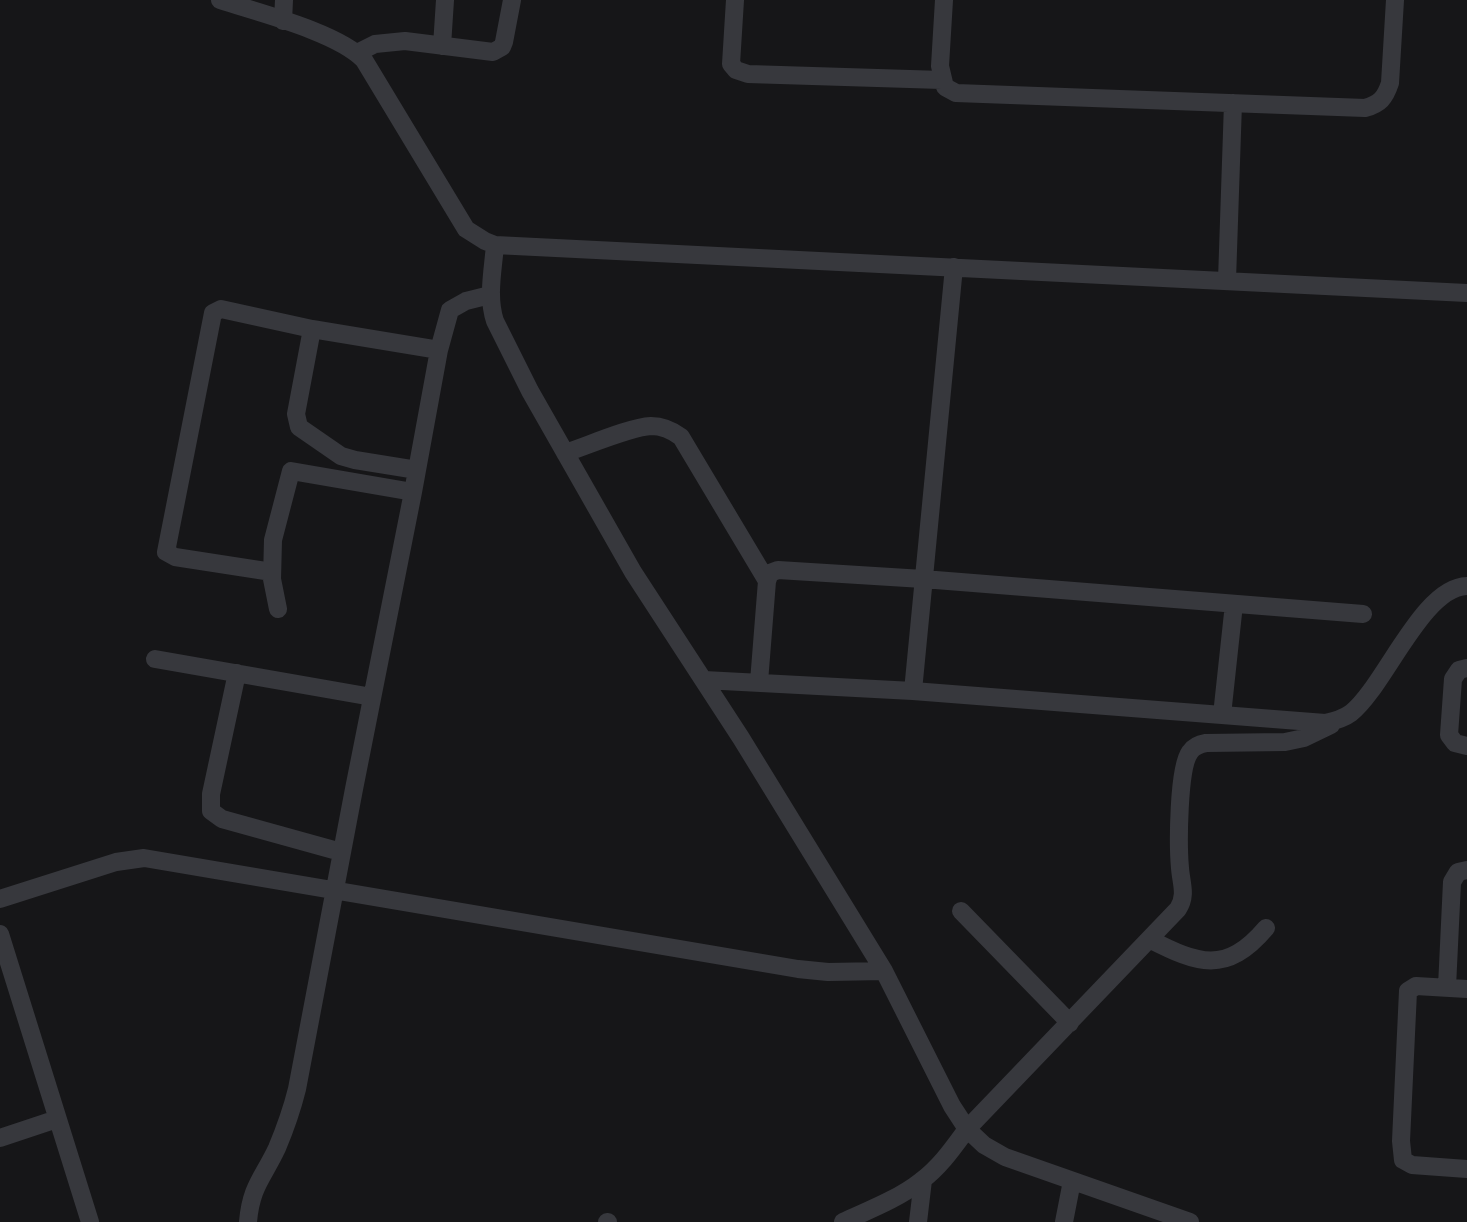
<!DOCTYPE html>
<html>
<head>
<meta charset="utf-8">
<style>
	body { margin:0 }
	canvas { display:block; background:#161618 }
</style>
</head>
<body>
<canvas width="1467" height="1222"></canvas>
<script>
const g = document.querySelector('canvas').getContext('2d');
g.lineJoin = 'round';
function stroke(path, color, width, dash) {
  g.strokeStyle = color;
  g.lineWidth = width;
  g.lineCap = dash ? 'butt' : 'round';
  g.setLineDash(dash || []);
  g.stroke(path);
}
stroke(new Path2D(`
	M220 0C259 13 337 32 364 60L466 229 485 241 495 245 1467 293
	M735 0 731 64 736 70 748 74 942 80
	M944 0 940 66 945 87 956 93 1365 108C1380 104 1385 98 1390 83L1395 0
	M283 21 284 0
	M442 46 445 0
	M357 53 375 44 405 41 493 52 502 47 504 42 512 0
	M495 245C493 270 487 297 495 321L530 391 633 572 741 738 884 971 952 1106 967 1129 984 1145 1005 1157 1190 1222
	M1227 280 1233 103
	M312 329 296 414 299 427 341 456 355 460 417 470
	M565 453C587 446 630 427 651 426 662 426 673 431 681 437L767 581
	M272 572 175 557 166 552 213 313 221 309 312 329 439 350
	M278 609 272 579 273 540 291 471 413 492
	M155 659 372 697
	M1467 668 1459 670 1453 679 1449 735 1455 743 1467 746
	M237 673 211 794V811L222 819 341 852
	M704 680 913 691 1325 723C1335 721 1343 719 1351 713 1385 686 1422 587 1467 586
	M759 682 767 581 770 573 778 570 923 579 1363 614
	M913 691 954 267
	M1222 715 1234 604
	M0 899 116 862 144 858 798 969 828 972 884 971
	M961 911 1070 1023
	M0 934 90 1222
	M1149 939C1198 964 1226 975 1266 928
	M1447 987 1452 882 1458 872 1467 870
	M1467 989 1416 986 1408 991 1401 1141 1403 1160 1412 1165 1467 1169
	M0 1138 57 1119
	M248 1222C251 1186 263 1178 277 1148 285 1129 292 1109 297 1089L354 789 413 492 439 350 450 310 466 301 490 295
	M607 1222H608
	M843 1222C869 1210 898 1199 921 1181 940 1167 953 1148 967 1129L1178 909C1187 895 1181 883 1180 868 1178 846 1178 768 1190 752 1194 746 1200 744 1206 743L1285 742 1304 738 1331 725
	M918 1222 923 1180
	M1064 1222 1072 1181`), '#37383d', 18);
</script>
</body>
</html>
